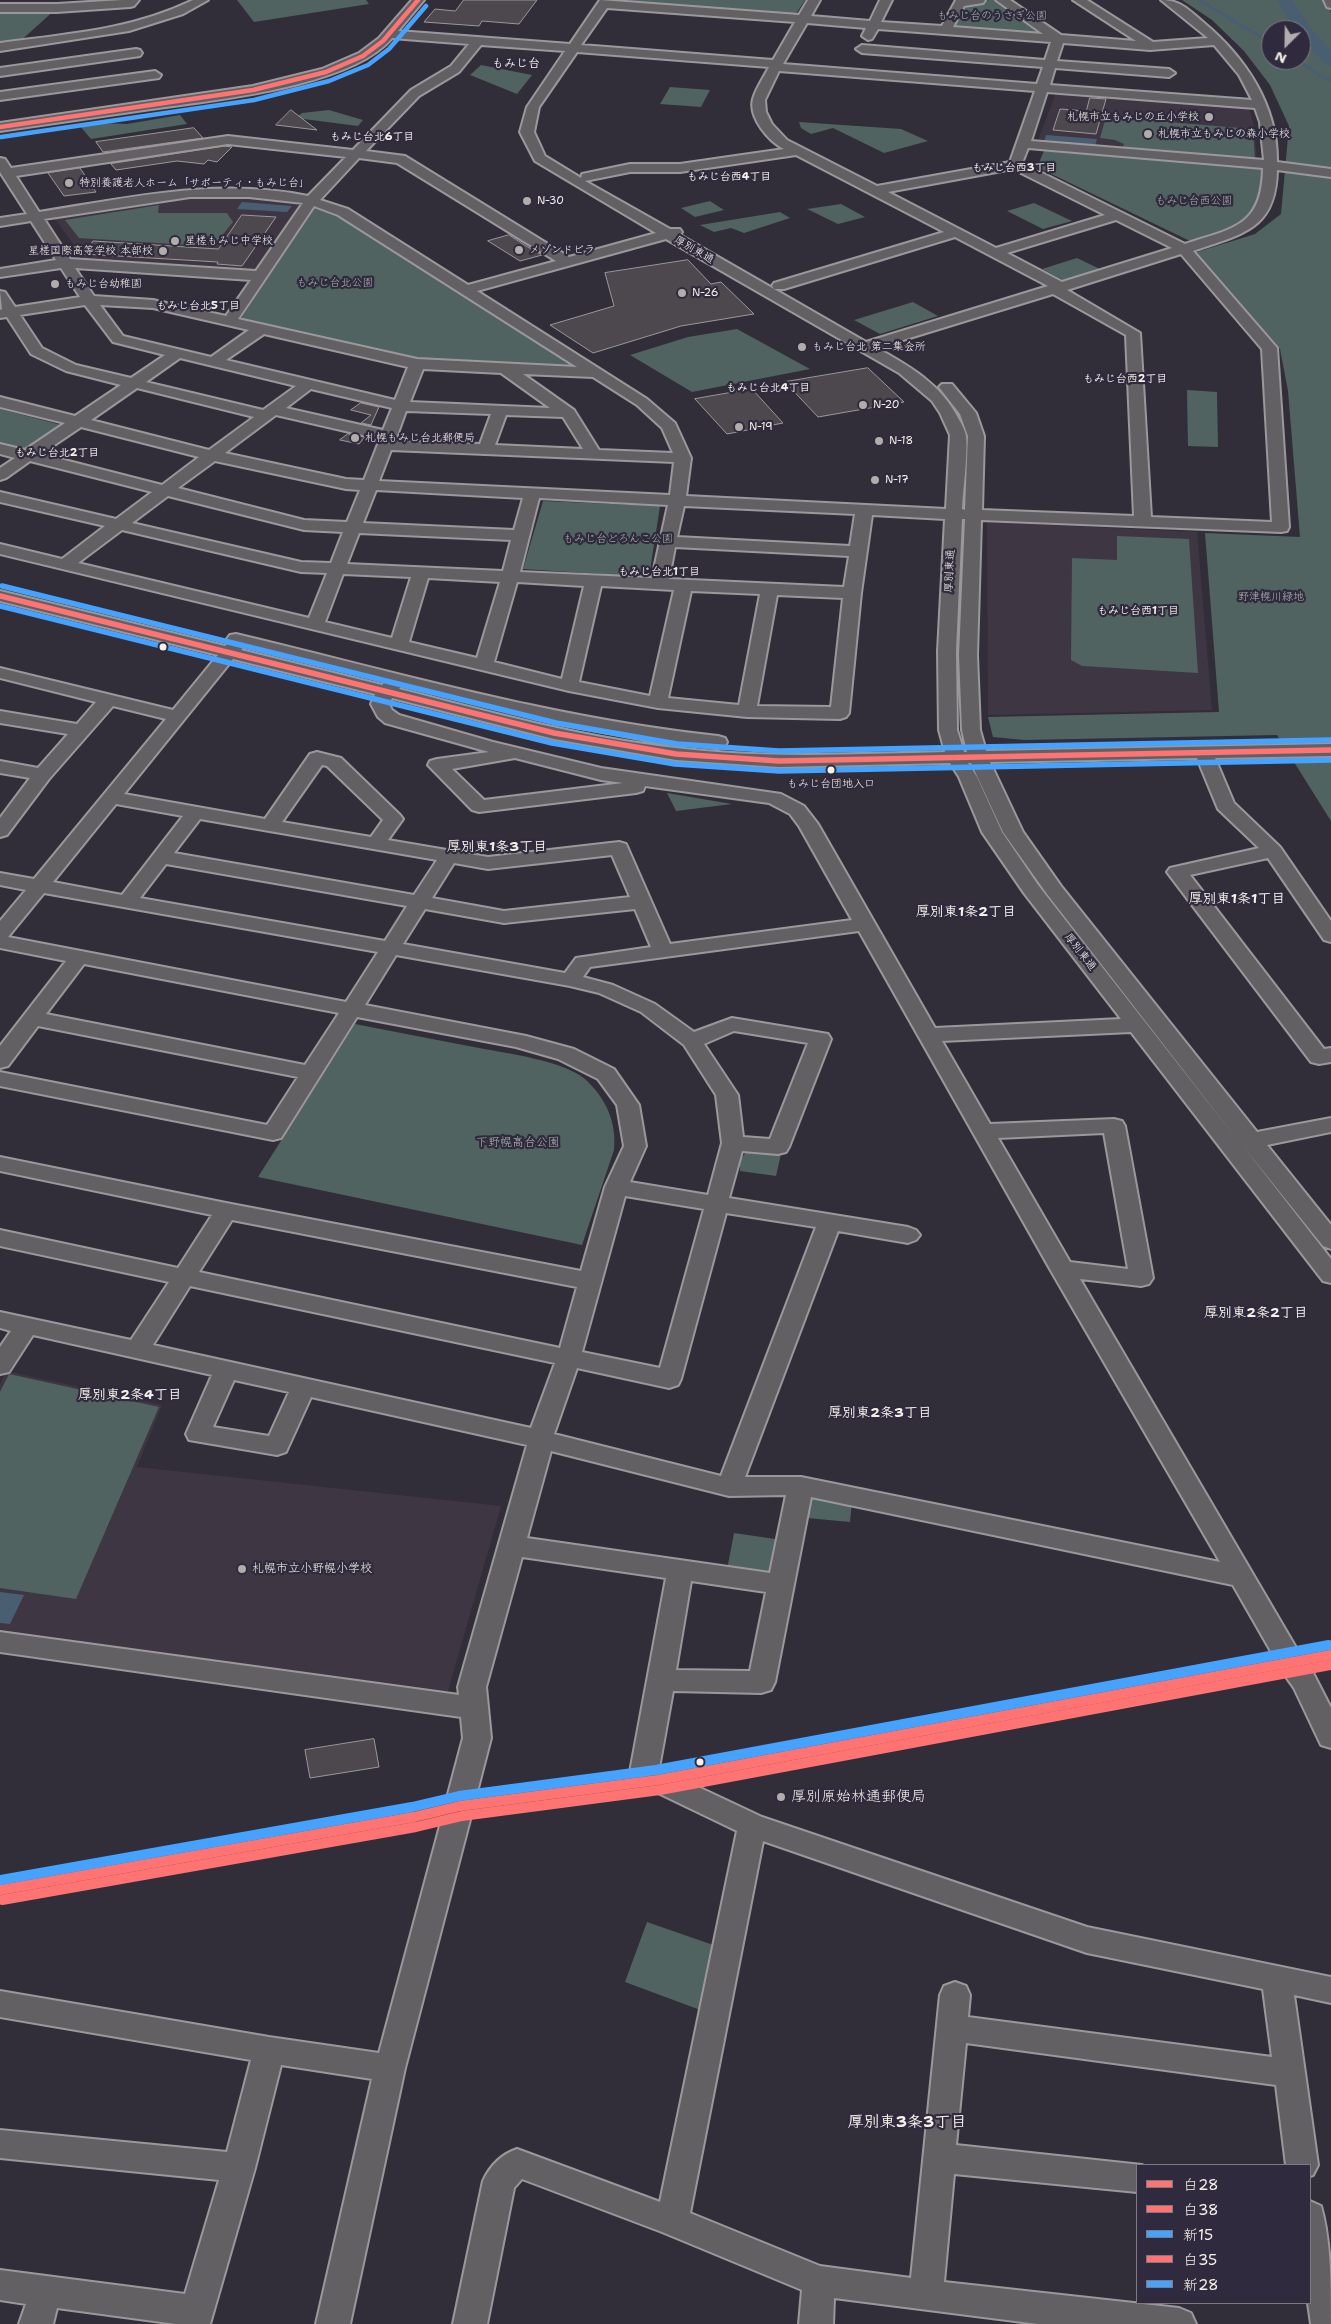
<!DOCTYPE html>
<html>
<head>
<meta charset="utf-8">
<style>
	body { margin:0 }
	#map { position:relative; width:1331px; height:2324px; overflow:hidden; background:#312e39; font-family:"Shantell Sans","Klee One",sans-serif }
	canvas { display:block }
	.legend { position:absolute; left:1136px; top:2164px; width:175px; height:140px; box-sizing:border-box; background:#2f2a3d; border:1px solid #7e7a81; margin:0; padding:6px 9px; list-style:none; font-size:15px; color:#f4f1e8 }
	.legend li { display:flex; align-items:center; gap:10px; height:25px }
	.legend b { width:25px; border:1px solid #7e7a81 }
	.north { position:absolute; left:1261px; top:20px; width:50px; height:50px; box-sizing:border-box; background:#2f2a3d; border:1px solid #7e7a81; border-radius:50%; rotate:203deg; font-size:14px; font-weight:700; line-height:20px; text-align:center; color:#f4f1e8 }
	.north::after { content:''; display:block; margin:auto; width:18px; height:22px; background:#b0adab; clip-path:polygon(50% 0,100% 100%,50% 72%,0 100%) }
</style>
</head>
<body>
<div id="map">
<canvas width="1331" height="2324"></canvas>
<ul class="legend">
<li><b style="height:6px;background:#ff7373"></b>白28</li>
<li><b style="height:6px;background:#ff7373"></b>白38</li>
<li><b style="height:6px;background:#45a3ff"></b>新15</li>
<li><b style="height:6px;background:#ff7373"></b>白35</li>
<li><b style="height:6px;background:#45a3ff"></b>新28</li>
</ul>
<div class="north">N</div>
</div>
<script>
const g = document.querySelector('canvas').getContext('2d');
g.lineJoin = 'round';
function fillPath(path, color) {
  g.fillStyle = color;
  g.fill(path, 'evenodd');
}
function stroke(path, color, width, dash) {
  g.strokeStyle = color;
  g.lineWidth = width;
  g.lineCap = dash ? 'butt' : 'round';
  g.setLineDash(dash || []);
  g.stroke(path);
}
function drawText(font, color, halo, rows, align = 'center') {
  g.font = font + ' "Shantell Sans","Klee One",sans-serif';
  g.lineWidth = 4.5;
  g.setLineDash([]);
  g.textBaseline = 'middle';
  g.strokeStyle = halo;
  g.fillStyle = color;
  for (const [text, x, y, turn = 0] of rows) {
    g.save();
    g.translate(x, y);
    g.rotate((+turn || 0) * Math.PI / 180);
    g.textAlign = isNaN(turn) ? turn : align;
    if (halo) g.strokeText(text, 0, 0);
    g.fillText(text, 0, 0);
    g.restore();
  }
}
fillPath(new Path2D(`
	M1056 93 1249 108 1254 126 1257 160 1037 143Z
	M210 197 266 199 299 205 258 275 87 263 55 219 187 198Z
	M987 522 1197 532 1212 710 988 715Z
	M6 1371 162 1405 137 1467 501 1506 448 1691 440 1695 0 1633V1385Z`), '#3f3643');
fillPath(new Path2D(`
	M237 0H366L369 4 254 22Z
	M630 0H805L794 17 627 4Z
	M989 0H998L1050 36 951 28 964 4Z
	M1182 0H1326L1331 13V821L1277 735 1024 740 993 737 988 717 1219 712 1205 533 1300 537 1288 391 1280 349 1194 253 1255 234 1281 214 1289 126 1270 85 1244 51 1212 20ZM1271 30H1301V60H1271Z
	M0 8H57L17 44 0 47Z
	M481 65 532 75 517 94 470 75Z
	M670 87 710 90 701 107 660 104Z
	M329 110 363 120 358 126 296 118 302 113Z
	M180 115 187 124 91 139 80 126 98 123 127 124Z
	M1106 117 1253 129 1255 160 1122 149 1124 144 1115 140 1100 138Z
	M799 122 901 129 928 141 884 153 833 128 811 134 801 128Z
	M1044 151 1261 168V202L1245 222 1228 230 1192 242 1037 167Z
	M710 201 724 210 695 217 681 208Z
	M1034 203 1072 221 1043 229 1007 211Z
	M841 204 865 217 838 224 807 209Z
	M159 205 158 213H227L233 222 216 243 204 246 79 238 65 220Z
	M319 208 335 214 432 272 589 373 418 363 240 320 310 210Z
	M780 212 790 218 744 233 731 228 714 232 700 225Z
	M1077 258 1102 270 1065 281 1042 269Z
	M913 302 938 316 880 334 854 320Z
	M737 329 810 369 692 392 630 355 688 337Z
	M1187 390 1217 392 1218 447 1188 446Z
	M0 409 65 426 30 450 0 443Z
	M543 501 660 506 649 577 523 569Z
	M1117 536 1189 539 1198 673 1082 666 1071 660 1072 558 1117 560Z
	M667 793 732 804 676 811Z
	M355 1024C396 1032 437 1040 479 1048 506 1053 564 1061 585 1079 606 1098 617 1123 614 1150L582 1245 258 1177Z
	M747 1151 781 1154 776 1176 740 1171V1160Z
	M9 1374 159 1407 76 1599 0 1588V1392Z
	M818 1494 852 1501 850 1522 807 1518 811 1498Z
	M734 1533 782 1540 774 1577 727 1570Z
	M647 1922 716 1946 703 2011 625 1982Z`), '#506361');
fillPath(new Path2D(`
	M1046 135 1097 139 1095 146 1044 142Z
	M242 202 292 206 287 212 237 209Z
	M0 1592 24 1595 10 1624 0 1623Z`), '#4a5e71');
stroke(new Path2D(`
	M1199 0 1271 43
	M1297 60 1324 78 1331 80`), '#4a5e71', 3);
fillPath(new Path2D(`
	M1277 0H1293L1312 30 1331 50V65L1325 64 1301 39V30H1295Z`), '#4a5e71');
const building = new Path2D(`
	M464 0H537L519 24 482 21 479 26 424 22 435 9 455 11Z
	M1090 98 1106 99 1096 134 1053 130 1060 109 1086 111Z
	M291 110 317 130 276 125Z
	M194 128 203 138 103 152 96 142Z
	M224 146 232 147 217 162 208 160 204 164 177 161 116 170 111 164Z
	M80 168 96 192 64 196 48 173Z
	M242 215 276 217 242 266 217 264 218 262 84 254 93 241 218 249Z
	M509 235 526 246 542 255 520 261 488 241Z
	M688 260 711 284 721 282 754 314 681 326 593 353 550 325 614 306 605 273Z
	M868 368 904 402 818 417 785 382Z
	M752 389 783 423 727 434 695 399Z
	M361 403 379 407 371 425 361 423 371 415 351 410Z
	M348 434 365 437 359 444 340 440Z
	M374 1739 379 1767 310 1778 305 1750Z`);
fillPath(building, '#4c484d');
stroke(building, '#9a989b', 1);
const minor = new Path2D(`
	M122 0H139L134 6 130 7 57 12H0V4H57Z
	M193 0H208L183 14 129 31 0 51V43C66 34 132 30 193 0Z
	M412 0H424L398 31 570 44 600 0 799 15 808 0H820L811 16 870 21 880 0H892L881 22 942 26 956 0H985L983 3 964 6 953 27 1043 34 996 0H1010L1061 35 1136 41 1073 0H1087L1153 42 1208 38 1161 0C1180 0 1189 10 1203 22 1245 57 1278 105 1277 162L1331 169V177L1277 170C1276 230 1242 234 1193 251L1277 348 1289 527 1287 531 1281 532 981 520 977 655 980 730 986 751 1331 744V756L1215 758 1234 803 1280 847 1331 921V942L1324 940 1268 858 1190 875 1324 1049 1331 1048V1062L1319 1064 1311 1062 1167 872 1170 868 1259 848 1218 809 1197 758 990 762 1023 832 1061 886 1257 1132 1331 1118V1132L1267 1145 1331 1225V1249L1323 1246 1243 1146 1331 1259V1283L1323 1281 1131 1032 942 1041 990 1124 1114 1119 1122 1121 1125 1126 1153 1278 1149 1284 1141 1286 1080 1279 1298 1651 1331 1645V1665L1311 1669 1331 1708V1748L1321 1745 1294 1688 1284 1674 694 1785 762 1817 1087 1927 1331 1977V2003L1294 1995 1318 2165 1313 2175 1310 2176V2165H1286L1276 2085 966 2043 956 2145 1142 2165H1137V2192L954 2174 944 2282 1179 2308 1191 2313 1196 2324H1038L834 2298 833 2324H799L802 2290 662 2232 522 2179 514 2188 487 2324H453L483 2181C490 2166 502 2154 517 2149L660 2202 737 1831 656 1792 471 1816 405 2068 350 2324H316L372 2079 281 2065 255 2168 210 2324H176L57 2308 53 2324H19L26 2304 0 2300V2270L185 2294 219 2180 0 2158V2130L227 2152 251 2060 0 2017V1991L269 2037 379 2053 441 1822 0 1902V1878L414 1805 447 1798 463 1738 461 1717 0 1652V1632L459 1695 458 1687 527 1445 311 1397 286 1452 277 1455 189 1440 186 1434 212 1375 33 1335 9 1372 0 1374V1347L11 1331 0 1328V1312L131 1340 169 1282 0 1246V1230L178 1268 212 1215 0 1171V1157L226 1203 581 1271 605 1187 624 1146 617 1105 598 1079 558 1059 516 1047 357 1017 281 1138 273 1140 0 1086V1072L267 1125 298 1077 38 1026 8 1066 0 1068V1046L66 961 0 948V921L26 890 0 885V873L34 879 166 719 113 706 49 779 7 835 0 837V818L30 778 0 773V761L38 768 68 734 0 723V711L77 724 96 702 0 678V668L173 710 218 655 0 601V591L225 646 229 642 227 639 230 635 236 634C395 672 555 719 718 736L725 738 727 742 725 746 718 748 651 741 565 725 403 685 399 689C490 712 582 738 676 748 765 759 855 754 945 752L939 730 938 651 945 519 872 515 861 593 849 713 846 717 840 719 747 717 658 708 569 691 0 554V544L62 559 105 526 0 502V492L116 519 152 492 30 461 6 478 0 480V468L15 458 0 454V444L25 450 65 423 0 407V397L75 416 121 385 66 371 31 354 7 317 0 318V310L2 309 0 291 5 292 15 307 80 297 61 268 0 277V269L56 260 31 221 0 226V218L27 214 0 172V158L5 159 11 168 228 136 353 150 411 90 451 66 469 44 392 38C351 87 214 100 151 109 101 116 50 124 0 131V123L253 86 322 69 359 53 379 38ZM607 8 795 22 773 60 581 45ZM807 23 866 28 862 36 868 40 872 39 878 29 1051 42 1045 60 862 45 856 49 862 53 1043 67 1037 84 783 64ZM1063 43 1150 50 1214 45 1239 75 1252 100 1050 85 1055 68 1169 77 1175 73 1169 69 1057 61ZM481 45 565 51 527 107 520 132 535 161 656 233 569 257 405 156 366 151 419 96 459 72ZM577 52 769 67C764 77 756 88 753 99 748 117 769 142 784 149L680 164H630L582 174 581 178 545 156 534 132 539 107ZM779 71 1035 91 1010 162 877 186 787 140 772 124 766 112 765 100ZM1047 92 1255 108 1260 122 1264 160 1031 141ZM228 144 346 157 308 196C218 177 128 198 39 212L16 176ZM1028 148 1263 168C1262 227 1233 228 1185 244L1022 163ZM796 155 944 232 774 283 772 286 774 289 680 235 682 232 680 229H670L585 181 630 172H680ZM359 158 397 163 556 261 468 285 348 209 320 200ZM1013 169 1105 215 996 248 888 192ZM190 197H249L303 203 256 271 70 259 44 219ZM314 206 338 215 577 367 417 359 238 319ZM1116 220 1172 248 1062 282 1007 253ZM955 237 1048 286 866 342 774 289H784ZM666 239 899 373 932 401 940 413 950 435 946 509 686 496 691 458 675 423 647 399 477 291ZM1181 254 1262 349 1272 522 1151 517 1140 333 1067 290ZM75 268 251 280 226 316 153 300 94 296ZM1053 294 1126 335 1134 516 982 510 984 436 976 413 952 384H942L939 387 960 414 968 436 965 510 962 509C963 489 968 454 966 436 965 430 961 423 958 418 941 384 909 366 877 348ZM85 305 113 342 165 355 131 378 76 365 42 348 20 315ZM100 305 153 308 249 330 211 357 123 336ZM264 334 408 367 395 400 226 360ZM180 358 296 386 263 410 146 382ZM423 369 501 373 550 408 410 402ZM523 374 593 377 637 405 662 428 673 453 599 450 574 410ZM137 388 254 417 209 450 91 420ZM311 389 392 408 383 430 286 408ZM406 411 491 414 480 444 395 441ZM276 415 380 439 364 480 346 479 225 453ZM506 415 563 417 583 449 495 445ZM81 427 199 457 162 485 41 454ZM391 450 674 462 670 495 379 481ZM215 461 346 489 360 490 347 522 304 520 178 488ZM376 490 523 498 514 530 363 523ZM168 496 304 530 343 532 331 563 301 562 132 523ZM539 498 668 505 652 578 520 572ZM684 506 855 514 850 546 677 537ZM962 519H965L959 655 962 730 967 752H964L957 730 956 651ZM122 530 301 572 327 573 309 618 78 563ZM359 533 511 540 503 571 347 564ZM675 547 849 556 844 587 669 579ZM343 574 411 577 392 638 325 622ZM428 578 500 582 477 658 409 642ZM517 582 584 586 562 679 494 662ZM601 586 674 590 650 696 579 682ZM691 591 760 594 739 705 668 698ZM777 595 843 598 831 707 757 706ZM244 646 386 681 382 685 241 650ZM233 659 375 694 371 704 378 717 385 723 489 752 437 759 430 761 428 765 472 810 479 812 636 793 643 791 645 786 769 803 790 814 799 826 852 920 670 944 626 844 619 842 488 857 388 840 403 819 400 815 341 758 317 752 310 754 265 819 124 794ZM392 698 554 739 676 760 779 767 950 763 959 777 982 832 1024 893 1121 1019 935 1028 818 824 804 806 781 794 601 768 493 742 399 715 392 710 389 704ZM515 758 601 780 623 783 484 800 452 769ZM968 763H971L1003 832 1047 894 1239 1142 1038 885 1002 832 977 777ZM322 765 327 766 383 820 371 837 282 822ZM116 804 183 816 122 895 53 882ZM200 819 437 860 414 895 174 853ZM612 855 630 897 504 911 432 898 454 863 488 869ZM166 864 407 906 385 941 140 898ZM44 893 378 952 346 1002 8 937ZM425 909 504 923 635 909 651 947 576 958 565 973 403 944ZM859 931 1050 1269 1220 1562 801 1477H745L838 1231 908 1243 916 1240 920 1235 916 1230 908 1227 729 1198 742 1151 778 1154 786 1152 789 1147 831 1039 828 1034 732 1018 694 1032 655 1004 613 985 583 977 590 967ZM396 955 570 986 599 993 641 1012 684 1045 716 1095 722 1143 708 1195 630 1182 646 1146 639 1105 614 1069 574 1049 526 1036 365 1005ZM84 964 339 1013 305 1065 46 1014ZM734 1031 808 1043 770 1139 743 1137 738 1095 704 1044ZM1104 1133 1128 1269 1070 1262 998 1138ZM625 1196 704 1209 660 1368 582 1352ZM726 1213 816 1227 721 1476 554 1434 577 1368 669 1388 678 1385 681 1379ZM232 1220 577 1287 560 1348 199 1272ZM190 1286 555 1363 531 1428 153 1345ZM234 1380 289 1392 269 1436 213 1427ZM551 1451 729 1496 786 1495 770 1573 527 1538ZM811 1497 1233 1585 1273 1655 659 1768 673 1691 761 1693 771 1690 775 1682ZM522 1557 666 1578 630 1772 477 1792 491 1738 486 1687ZM691 1581 766 1592 750 1671 676 1670ZM763 1841 1087 1953 1263 1989 1272 2057 968 2017 970 1995 966 1986 955 1982 944 1986 940 1995 911 2278 820 2266 690 2213Z
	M1324 0H1331V8L1327 7Z
	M136 49 140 50 142 53 140 56 0 76V68Z
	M155 71 161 75 159 78 0 100V92Z
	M1310 2201 1321 2206C1331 2241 1331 2286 1331 2324H1311L1308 2303H1310Z`);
stroke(minor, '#9a989b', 4);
fillPath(minor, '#626063');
stroke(new Path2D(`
	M0 127 253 90 326 72 363 56 383 41 418 0`), '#ff7373', 4.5);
stroke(new Path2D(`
	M0 596 554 733 676 754 779 761 1331 750`), '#ff7373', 5.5);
stroke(new Path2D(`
	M0 1890 414 1817 460 1806 658 1780 1331 1655`), '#ff7373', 10);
stroke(new Path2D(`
	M1 137 254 100 329 81 368 65 389 49 426 6`), '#45a3ff', 4.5);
stroke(new Path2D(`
	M0 606 552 743 675 764 779 771 1331 760`), '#45a3ff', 5.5);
stroke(new Path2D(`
	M2 1900 416 1827 462 1816 660 1790 1331 1665`), '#ff7373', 10);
stroke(new Path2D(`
	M0 1880 412 1807 459 1796 656 1770 1329 1645`), '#45a3ff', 10);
stroke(new Path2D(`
	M2 586 556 723 677 744 779 751 1331 740`), '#45a3ff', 5.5);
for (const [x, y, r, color] of [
	[1209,117,5,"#b0adab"],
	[1148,134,5,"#b0adab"],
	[69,183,5,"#b0adab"],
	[527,201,5,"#b0adab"],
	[175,241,5,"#b0adab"],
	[519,250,5,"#b0adab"],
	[163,251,5,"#b0adab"],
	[55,284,5,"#b0adab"],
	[682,293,5,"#b0adab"],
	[802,347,5,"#b0adab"],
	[863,405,5,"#b0adab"],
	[739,427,5,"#b0adab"],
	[355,438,5,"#b0adab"],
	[879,441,5,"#b0adab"],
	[875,480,5,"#b0adab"],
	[163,647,4.5,"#f4f1e8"],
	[831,770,4.5,"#f4f1e8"],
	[242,1569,5,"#b0adab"],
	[700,1762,4.5,"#f4f1e8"],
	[781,1797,5,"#b0adab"]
]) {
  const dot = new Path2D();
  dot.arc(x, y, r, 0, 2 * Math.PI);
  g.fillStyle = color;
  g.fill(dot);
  stroke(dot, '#2f2a3d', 2);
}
drawText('11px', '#acb5ae', '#2f2a3d', [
	["もみじ台のうさぎ公園",992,16],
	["もみじ台西公園",1194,201],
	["もみじ台北公園",335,283],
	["もみじ台どろんこ公園",618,539],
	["野津幌川緑地",1271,597]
]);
drawText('11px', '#f4f1e8', '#2f2a3d', [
	["札幌市立もみじの丘小学校",1199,117,"right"],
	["札幌市立もみじの森小学校",1158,134],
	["特別養護老人ホーム「サポーティ・もみじ台」",79,183],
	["N-30",537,201],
	["星槎もみじ中学校",185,241],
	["メゾンドビラ",529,250],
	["星槎国際高等学校 本部校",153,251,"right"],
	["もみじ台幼稚園",65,284],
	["N-26",692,293],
	["もみじ台北 第二集会所",812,347],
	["N-20",873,405],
	["N-19",749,427],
	["札幌もみじ台北郵便局",365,438],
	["N-18",889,441],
	["N-17",885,480]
], 'left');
drawText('bold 11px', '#f4f1e8', '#2f2a3d', [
	["もみじ台北6丁目",372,137],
	["もみじ台西3丁目",1014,168],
	["もみじ台西4丁目",729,177],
	["もみじ台北5丁目",198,306],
	["もみじ台西2丁目",1125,379],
	["もみじ台北4丁目",768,388],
	["もみじ台北2丁目",57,453],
	["もみじ台北1丁目",659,572],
	["もみじ台西1丁目",1138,611]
]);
drawText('11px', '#f4f1e8', '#2f2a3d', [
	["厚別東通",694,250,30],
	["厚別東通",950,571,-87],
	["厚別東通",1080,952,52]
]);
drawText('11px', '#f4f1e8', '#2f2a3d', [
	["もみじ台団地入口",831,784]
]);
drawText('bold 12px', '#f4f1e8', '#2f2a3d', [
	["もみじ台",516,64]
]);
drawText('12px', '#acb5ae', '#2f2a3d', [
	["下野幌高台公園",518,1143]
]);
drawText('12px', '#f4f1e8', '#2f2a3d', [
	["札幌市立小野幌小学校",252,1569]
], 'left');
drawText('bold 14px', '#f4f1e8', '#2f2a3d', [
	["厚別東1条3丁目",497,847],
	["厚別東1条1丁目",1237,899],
	["厚別東1条2丁目",966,912],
	["厚別東2条2丁目",1256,1313],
	["厚別東2条4丁目",130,1395],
	["厚別東2条3丁目",880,1413]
]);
drawText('15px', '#f4f1e8', '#2f2a3d', [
	["厚別原始林通郵便局",791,1797]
], 'left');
drawText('bold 16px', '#f4f1e8', '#2f2a3d', [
	["厚別東3条3丁目",907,2123]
]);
</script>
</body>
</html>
